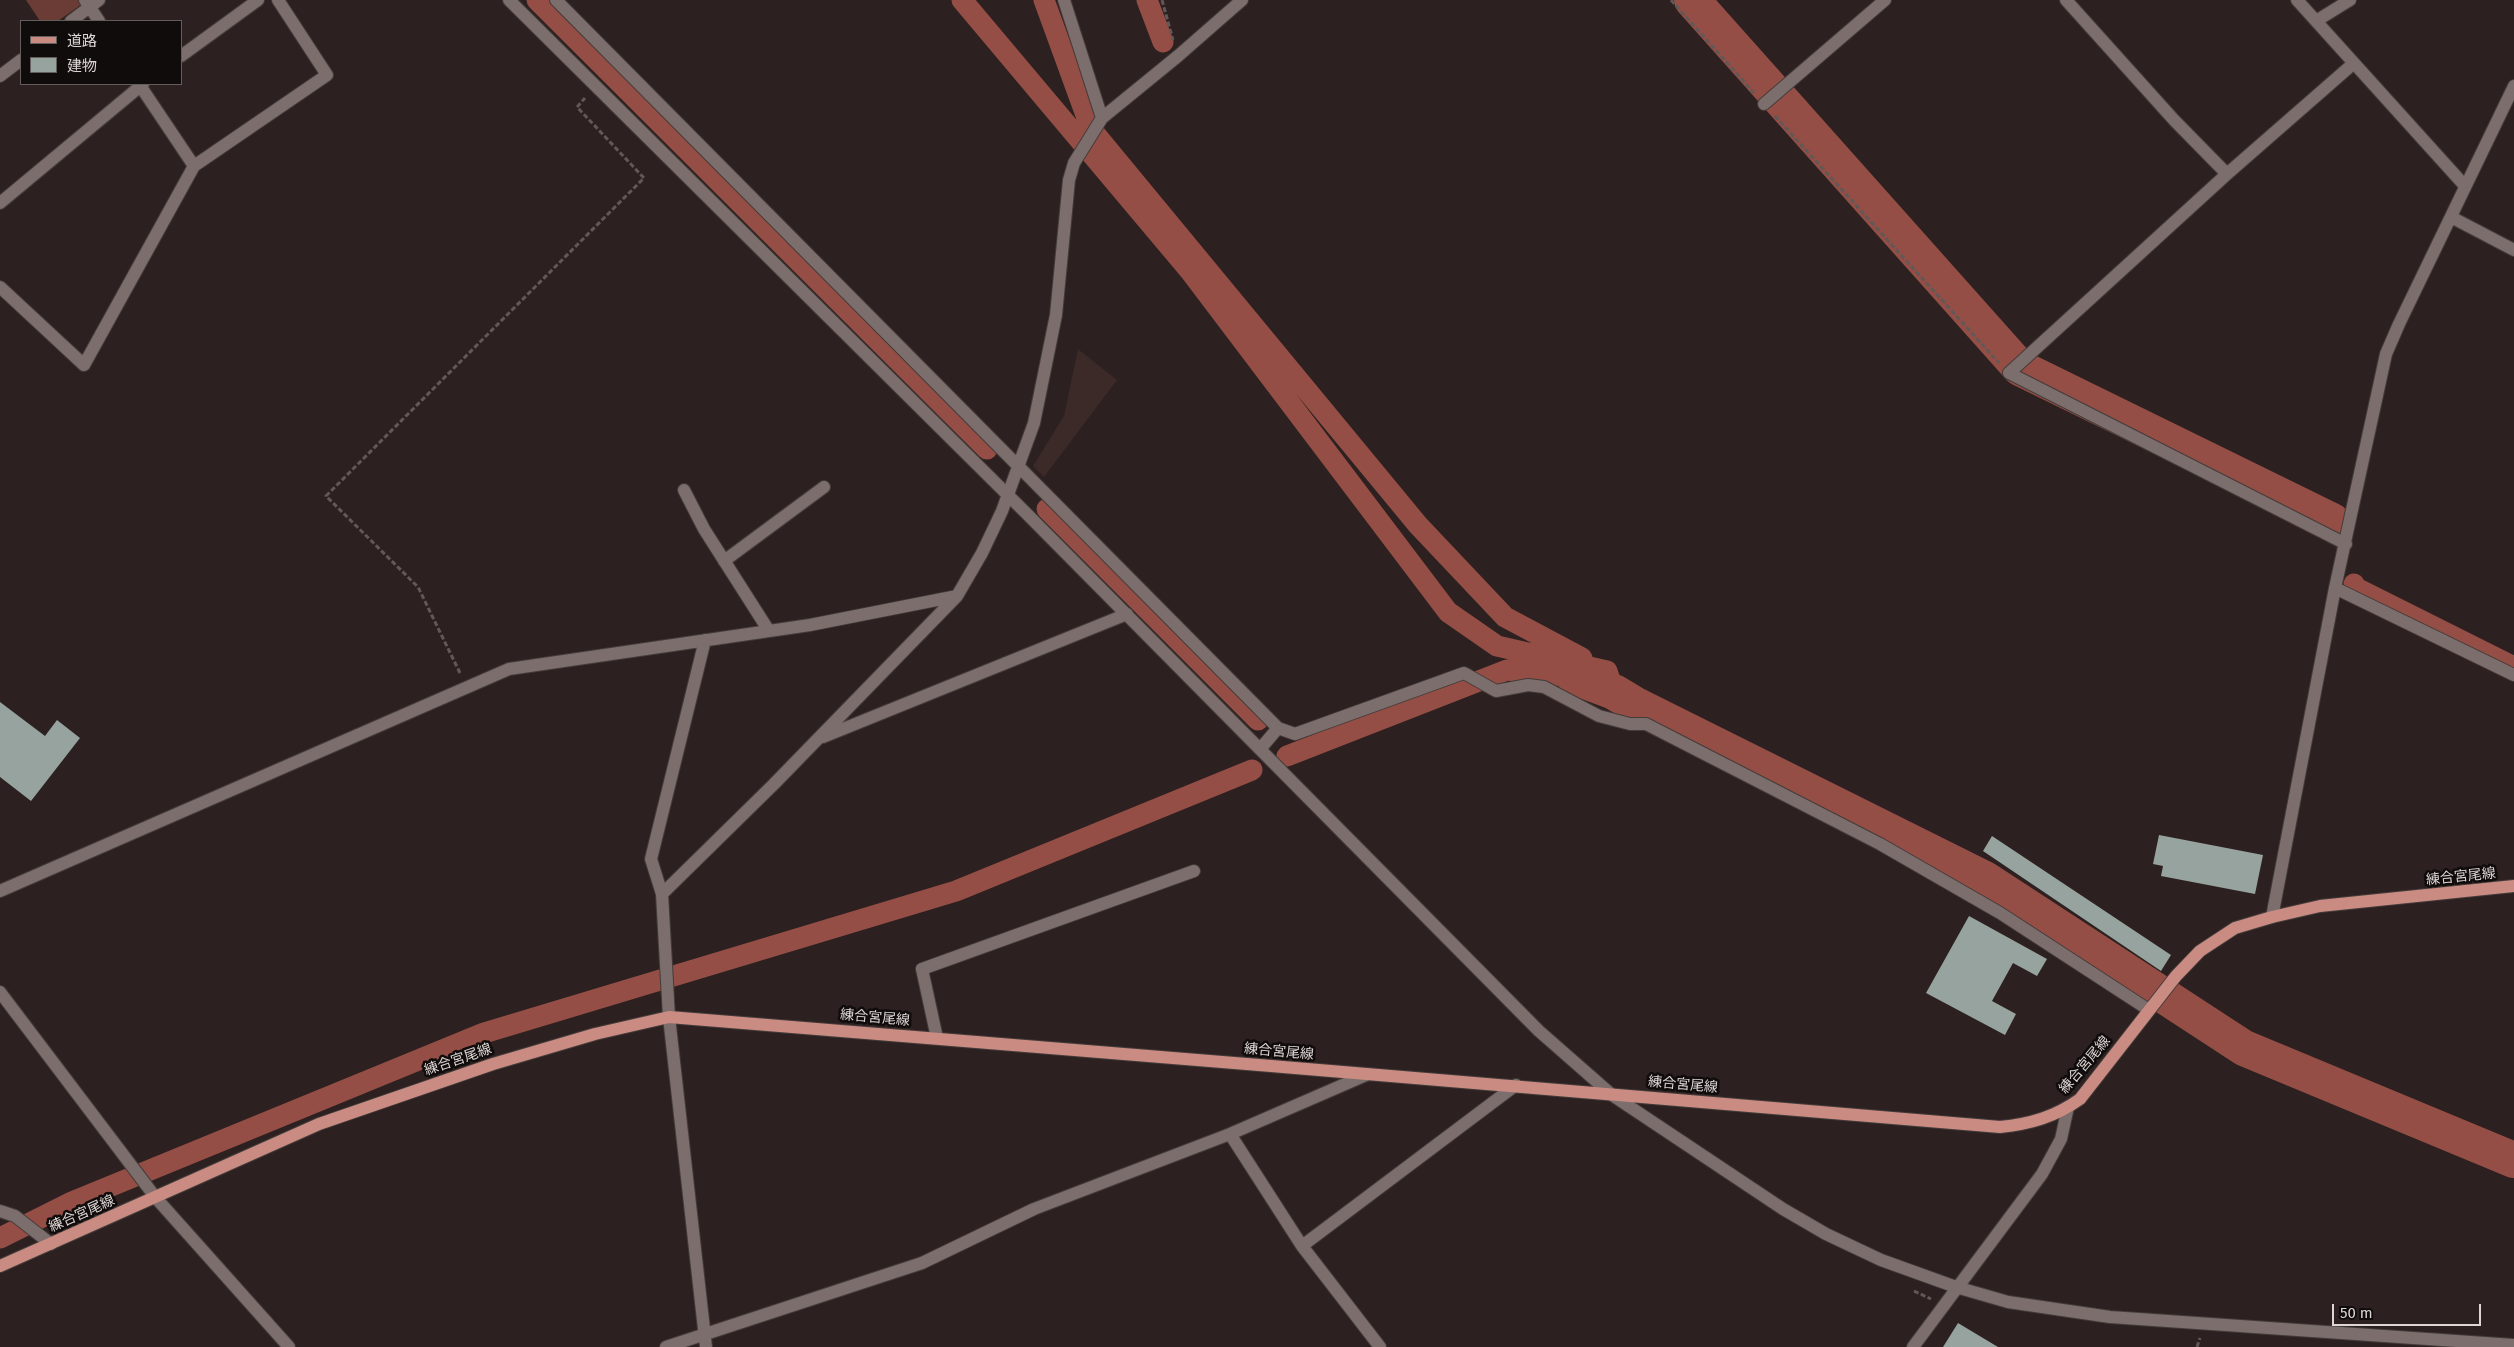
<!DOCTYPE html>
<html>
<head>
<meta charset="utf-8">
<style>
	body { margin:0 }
	#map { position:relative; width:2514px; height:1347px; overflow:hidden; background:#2c2120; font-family:"Fira Sans","Noto Sans JP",sans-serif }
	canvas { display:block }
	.legend { position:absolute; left:20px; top:20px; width:162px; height:65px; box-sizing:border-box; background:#110c0c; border:1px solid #635d5c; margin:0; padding:6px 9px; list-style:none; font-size:15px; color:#ddd6d4 }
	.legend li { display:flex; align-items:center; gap:10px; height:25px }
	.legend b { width:25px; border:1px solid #635d5c }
	.scale { position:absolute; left:2332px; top:1304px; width:149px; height:22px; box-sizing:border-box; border:2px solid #ddd6d4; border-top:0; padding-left:6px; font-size:15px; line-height:18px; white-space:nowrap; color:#ddd6d4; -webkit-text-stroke:4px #110c0c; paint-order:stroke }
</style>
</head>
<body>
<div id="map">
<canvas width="2514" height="1347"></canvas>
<ul class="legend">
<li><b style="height:6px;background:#ca8b82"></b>道路</li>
<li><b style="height:14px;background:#96a39e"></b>建物</li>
</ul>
<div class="scale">50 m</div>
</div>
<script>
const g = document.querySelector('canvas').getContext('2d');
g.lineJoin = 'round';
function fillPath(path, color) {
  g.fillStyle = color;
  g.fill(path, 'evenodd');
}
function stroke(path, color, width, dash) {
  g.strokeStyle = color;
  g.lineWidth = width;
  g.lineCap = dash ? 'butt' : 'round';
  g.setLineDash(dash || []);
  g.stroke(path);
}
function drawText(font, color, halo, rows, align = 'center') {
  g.font = font + ' "Fira Sans","Noto Sans JP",sans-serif';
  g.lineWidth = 5;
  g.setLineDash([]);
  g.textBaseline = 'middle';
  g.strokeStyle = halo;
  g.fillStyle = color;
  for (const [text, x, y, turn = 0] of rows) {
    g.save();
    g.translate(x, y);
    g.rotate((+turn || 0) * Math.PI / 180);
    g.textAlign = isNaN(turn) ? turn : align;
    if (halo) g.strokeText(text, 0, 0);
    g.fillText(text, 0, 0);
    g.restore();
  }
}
fillPath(new Path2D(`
	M1078 349 1117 380 1044 477 1033 466 1064 416Z`), '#3b2a28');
fillPath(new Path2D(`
	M26 0H79L82 4 58 21H40Z`), '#6b3c36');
stroke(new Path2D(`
	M537 0 987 449
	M962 0 1190 271 1448 612 1497 646 1607 671 1614 692
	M1044 0 1091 129 1418 525 1505 617 1582 658
	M1147 0 1163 42
	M1047 509 1258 720
	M2354 584 2356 588 2514 667
	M1287 756 1507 670 1574 677
	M0 1238 72 1202 484 1033 956 891 1252 770`), '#954e45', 21);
stroke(new Path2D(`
	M1692 0 2020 368 2332 521
	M1574 677 1614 692 1634 704 1985 879 2244 1048 2514 1160`), '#954e45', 36);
fillPath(new Path2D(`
	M0 702 45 736 57 720 80 738 31 801 0 777Z
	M2159 835 2263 855 2255 894 2161 876 2163 866 2153 864Z
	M1992 836 2171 955 2161 971 1983 851Z
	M1969 916 2047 959 2037 976 2013 963 1992 1001 2016 1014 2005 1035 1926 993Z
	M1958 1323 1998 1347H1943Z`), '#96a39e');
const minor = new Path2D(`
	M85 0 99 21
	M509 0 1029 516 1539 1031 1612 1095 1783 1209 1826 1234 1881 1260 1956 1287 2008 1302 2110 1317 2514 1345
	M556 0 1278 728 1261 748
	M1064 0 1102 118
	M2066 0 2174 120 2227 174
	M2297 0 2465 186
	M71 21 99 0
	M2316 21 2350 0
	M181 56 258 0
	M0 76 21 60
	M139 84 194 166
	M1764 104 1885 0
	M0 203 143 84
	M2451 217 2514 250
	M0 287 84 365 194 166 327 75 278 0
	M684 490 704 529 769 631
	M2346 544 2009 373 2227 174 2354 63
	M724 561 824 487
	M2335 588 2514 675
	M705 640 651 859 662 894 669 1017 706 1347
	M1278 728 1295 734 1464 673 1496 691 1528 685 1544 687 1599 716 1630 724H1646L1880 844 2000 913 2149 1010
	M823 737 1127 614
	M0 891 509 669 810 625 957 596
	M662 894 774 784 957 596 982 553 1002 511 1034 423 1056 315 1069 180 1074 163 1102 118 1178 56 1242 0
	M2272 917 2335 588 2386 354 2399 324 2514 86
	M0 992 156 1198 289 1347
	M937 1038 922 969 1194 871
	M1230 1134 1302 1246 1380 1347
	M0 1211 15 1216 51 1244
	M1302 1246 1516 1085
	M666 1347 922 1263 1034 1209 1230 1134 1366 1075
	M1913 1347 2042 1174 2061 1139 2068 1107`);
const major = new Path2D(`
	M0 1266 319 1124 493 1064 595 1034 669 1017C1113 1052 1556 1090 2000 1127 2030 1124 2055 1117 2080 1099L2176 976 2200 951 2235 928 2272 917 2320 906 2514 886`);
stroke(minor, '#443c3a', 14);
stroke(major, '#443c3a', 14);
stroke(new Path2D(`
	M1162 0 1173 40
	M1671 0 1754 93
	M1775 116 1999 363
	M460 673 418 587 326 496 644 178 577 107 585 98
	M1914 1291 1931 1299
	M2197 1347 2200 1338`), '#625857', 3, [5, 2.5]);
stroke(minor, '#7b6e6c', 12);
stroke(major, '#ca8b82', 12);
drawText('14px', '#ddd6d4', '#110c0c', [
	["練合宮尾線",2461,877,-6],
	["練合宮尾線",875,1018,5],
	["練合宮尾線",1279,1052,5],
	["練合宮尾線",458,1060,-19],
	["練合宮尾線",2085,1065,-50],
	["練合宮尾線",1683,1085,5],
	["練合宮尾線",82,1214,-24]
]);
</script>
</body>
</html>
